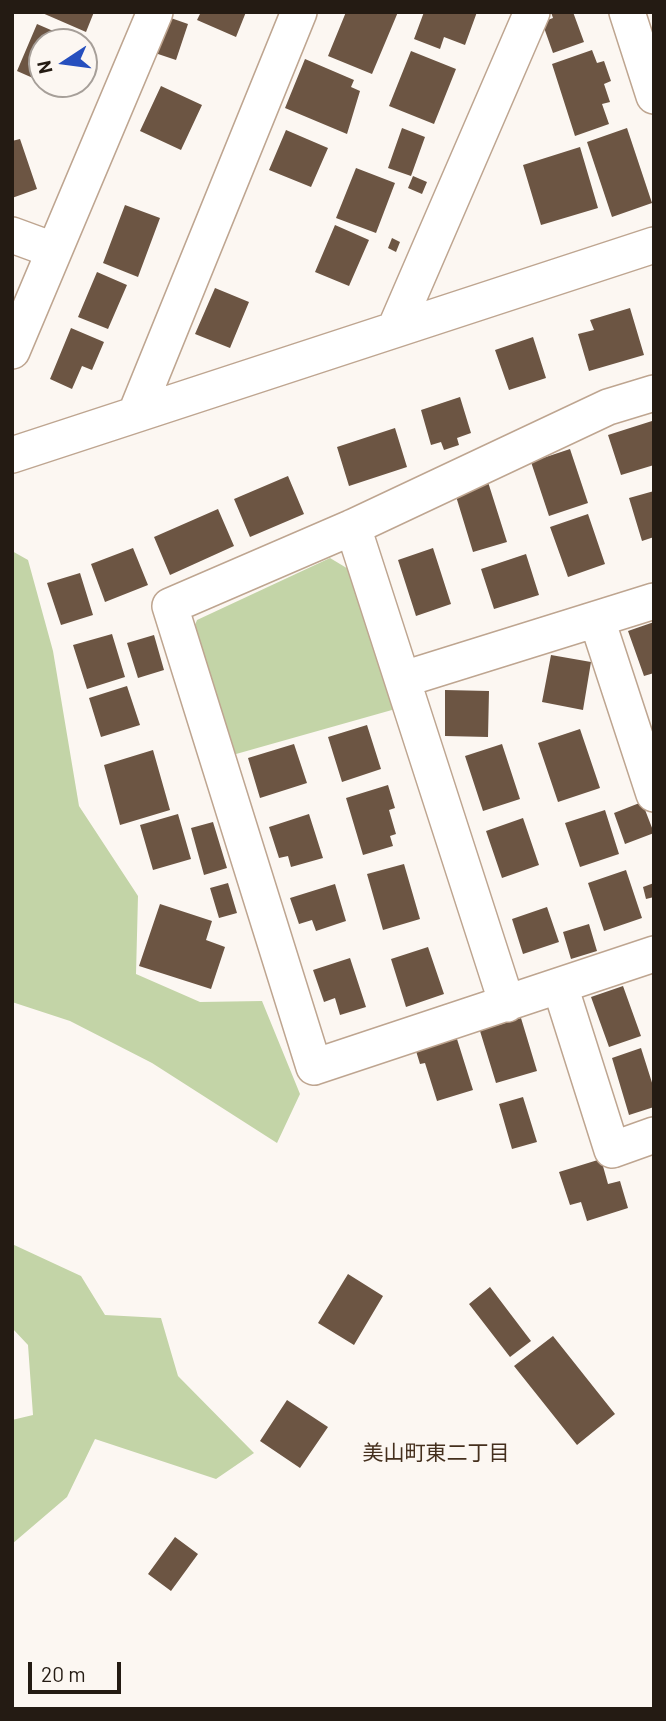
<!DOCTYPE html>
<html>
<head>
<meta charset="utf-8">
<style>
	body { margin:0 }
	#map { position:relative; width:666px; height:1721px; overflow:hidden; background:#fcf7f2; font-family:Barlow,sans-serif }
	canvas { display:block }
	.frame { position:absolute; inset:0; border:14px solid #241b13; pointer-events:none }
	.north { position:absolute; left:28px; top:28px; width:70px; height:70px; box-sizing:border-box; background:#fcf7f2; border:2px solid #a69f99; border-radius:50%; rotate:257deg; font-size:19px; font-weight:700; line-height:28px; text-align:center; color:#241b13 }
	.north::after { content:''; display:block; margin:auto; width:24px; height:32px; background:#264fbe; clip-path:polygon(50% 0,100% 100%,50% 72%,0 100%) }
	.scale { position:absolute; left:28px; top:1662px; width:93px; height:32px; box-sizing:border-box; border:4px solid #241b13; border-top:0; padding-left:9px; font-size:21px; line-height:24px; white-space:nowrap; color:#241b13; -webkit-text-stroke:5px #fcf7f2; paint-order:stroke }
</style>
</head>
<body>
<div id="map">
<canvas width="666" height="1721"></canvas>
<div class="frame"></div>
<div class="north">N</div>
<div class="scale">20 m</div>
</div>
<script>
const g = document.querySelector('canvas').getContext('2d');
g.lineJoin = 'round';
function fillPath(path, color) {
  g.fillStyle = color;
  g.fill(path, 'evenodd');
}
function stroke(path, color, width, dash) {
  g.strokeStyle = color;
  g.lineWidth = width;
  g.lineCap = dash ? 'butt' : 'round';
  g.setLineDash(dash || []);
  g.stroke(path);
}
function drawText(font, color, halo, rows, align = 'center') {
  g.font = font + ' Barlow,"Noto Sans JP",sans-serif';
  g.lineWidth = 7;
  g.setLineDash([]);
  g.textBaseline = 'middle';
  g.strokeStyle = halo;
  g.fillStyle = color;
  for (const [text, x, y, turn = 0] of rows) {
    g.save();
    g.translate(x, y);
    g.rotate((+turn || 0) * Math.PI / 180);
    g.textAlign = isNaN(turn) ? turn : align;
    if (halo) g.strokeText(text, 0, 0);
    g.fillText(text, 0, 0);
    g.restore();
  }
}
fillPath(new Path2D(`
	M12 551 28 560 53 651 79 806 138 896 136 974 200 1002 262 1001 300 1094 277 1143 152 1063 70 1021 12 1002Z
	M330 558 350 570 399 708 229 756 189 640 197 620Z
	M12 1244 81 1276 105 1315 161 1318 178 1376 254 1453 216 1479 95 1439 67 1497 12 1544V1420L33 1415 28 1345 12 1328Z`), '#c3d4a7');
fillPath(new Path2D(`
	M40 12H94L86 32Z
	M201 12H246L236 37 197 20Z
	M346 12H398L372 74 328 56Z
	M424 12H477L465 45 444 37 440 49 414 39Z
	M551 12H573L584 42 553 53 542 22 553 18Z
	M168 17 188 24 176 60 155 53Z
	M37 24 74 40 42 42V82L17 71Z
	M592 50 597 63 604 61 611 81 604 84 610 102 602 104 609 124 575 136 552 64Z
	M411 51 456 69 434 124 389 106Z
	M305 59 354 80 351 87 360 91 347 134 285 108Z
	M161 86 202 105 181 150 140 131Z
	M402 128 425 137 411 176 388 168Z
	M627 128 652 203 612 217 587 142Z
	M286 130 328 148 311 187 269 170Z
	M20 139 37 189 12 198V141Z
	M580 147 598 208 541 225 523 165Z
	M356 168 395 183 376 233 336 218Z
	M413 176 427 182 422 194 408 188Z
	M125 205 160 218 138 277 103 263Z
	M335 225 369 240 349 286 315 272Z
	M392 238 400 242 396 252 388 248Z
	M97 272 127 285 108 329 78 317Z
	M215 288 249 302 230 348 195 334Z
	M630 308 644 355 589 371 578 334 594 330 590 320Z
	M71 328 104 342 92 370 82 366 72 389 50 379Z
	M533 337 546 378 509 390 495 350Z
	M460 397 471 433 457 438 459 445 444 450 441 442 431 445 421 410Z
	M652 421 654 465 621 475 608 435Z
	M395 428 407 467 349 486 337 447Z
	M570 449 588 503 549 516 531 462Z
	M288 476 304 514 250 537 234 499Z
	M488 482 507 542 473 552 455 493Z
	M654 491V537L642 541 629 498Z
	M218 509 234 546 170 575 154 537Z
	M588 514 605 564 568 577 550 527Z
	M133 548 148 585 105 602 91 564Z
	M433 548 451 604 416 616 398 560Z
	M526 554 539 595 494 609 481 569Z
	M80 573 93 615 61 625 47 583Z
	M654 622V673L644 676 628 631Z
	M112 634 125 677 87 689 73 645Z
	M154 635 164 670 138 678 127 643Z
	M551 655 591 662 583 710 542 702Z
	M127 686 140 725 101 737 89 698Z
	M445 690 489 691 488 737 445 736Z
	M367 725 381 769 342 782 328 737Z
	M580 729 600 788 558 802 538 743Z
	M294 744 307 783 260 798 248 758Z
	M502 744 520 799 483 811 465 756Z
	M153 750 170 810 120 825 104 765Z
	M388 785 395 808 389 810 396 834 390 836 393 846 363 855 346 798Z
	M642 802 654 833 625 844 614 813Z
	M605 810 619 854 580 867 565 823Z
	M178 814 191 859 153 870 140 825Z
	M309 814 323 858 291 867 288 856 279 858 269 827Z
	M523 818 539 865 502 878 486 831Z
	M213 822 227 868 204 875 191 828Z
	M404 864 420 919 383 930 367 874Z
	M626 870 642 918 604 931 588 883Z
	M228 883 237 913 219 918 210 888Z
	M654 883V897L646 899 643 887Z
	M335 884 346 921 316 931 312 920 299 924 290 898Z
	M160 904 212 921 206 940 225 947 211 989 139 966Z
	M547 907 559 942 523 954 512 919Z
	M589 924 597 951 571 959 563 932Z
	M428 947 444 994 406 1007 391 959Z
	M350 958 366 1007 340 1015 335 998 324 1002 313 970Z
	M623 986 641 1036 609 1047 591 997Z
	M521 1018 537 1071 496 1083 480 1031Z
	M457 1039 473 1090 437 1101 425 1063 420 1064 416 1051Z
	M641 1048 654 1089V1107L629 1115 612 1058Z
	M523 1097 537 1142 512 1149 499 1104Z
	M601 1159 608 1184 620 1181 628 1208 587 1221 581 1202 570 1205 559 1172Z
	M348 1274 383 1296 354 1345 318 1323Z
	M490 1287 531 1341 510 1357 469 1304Z
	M553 1336 615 1414 577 1445 514 1366Z
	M287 1400 328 1427 300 1468 260 1441Z
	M175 1537 198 1554 171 1591 148 1574Z`), '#6c5543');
const minor = new Path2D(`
	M627 12 654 96
	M12 235 53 250
	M395 329 532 12
	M12 351 155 12
	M654 393 608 407 353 527 170 606 314 1067 654 954
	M136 413 299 12
	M12 455 654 245
	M353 527 507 1004
	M597 620 654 794
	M404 679 654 601
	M560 986 612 1150 654 1135`);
stroke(minor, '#bea590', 38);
stroke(minor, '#fff', 35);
drawText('21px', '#442f1d', '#fcf7f2', [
	["美山町東二丁目",436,1453]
]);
</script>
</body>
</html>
